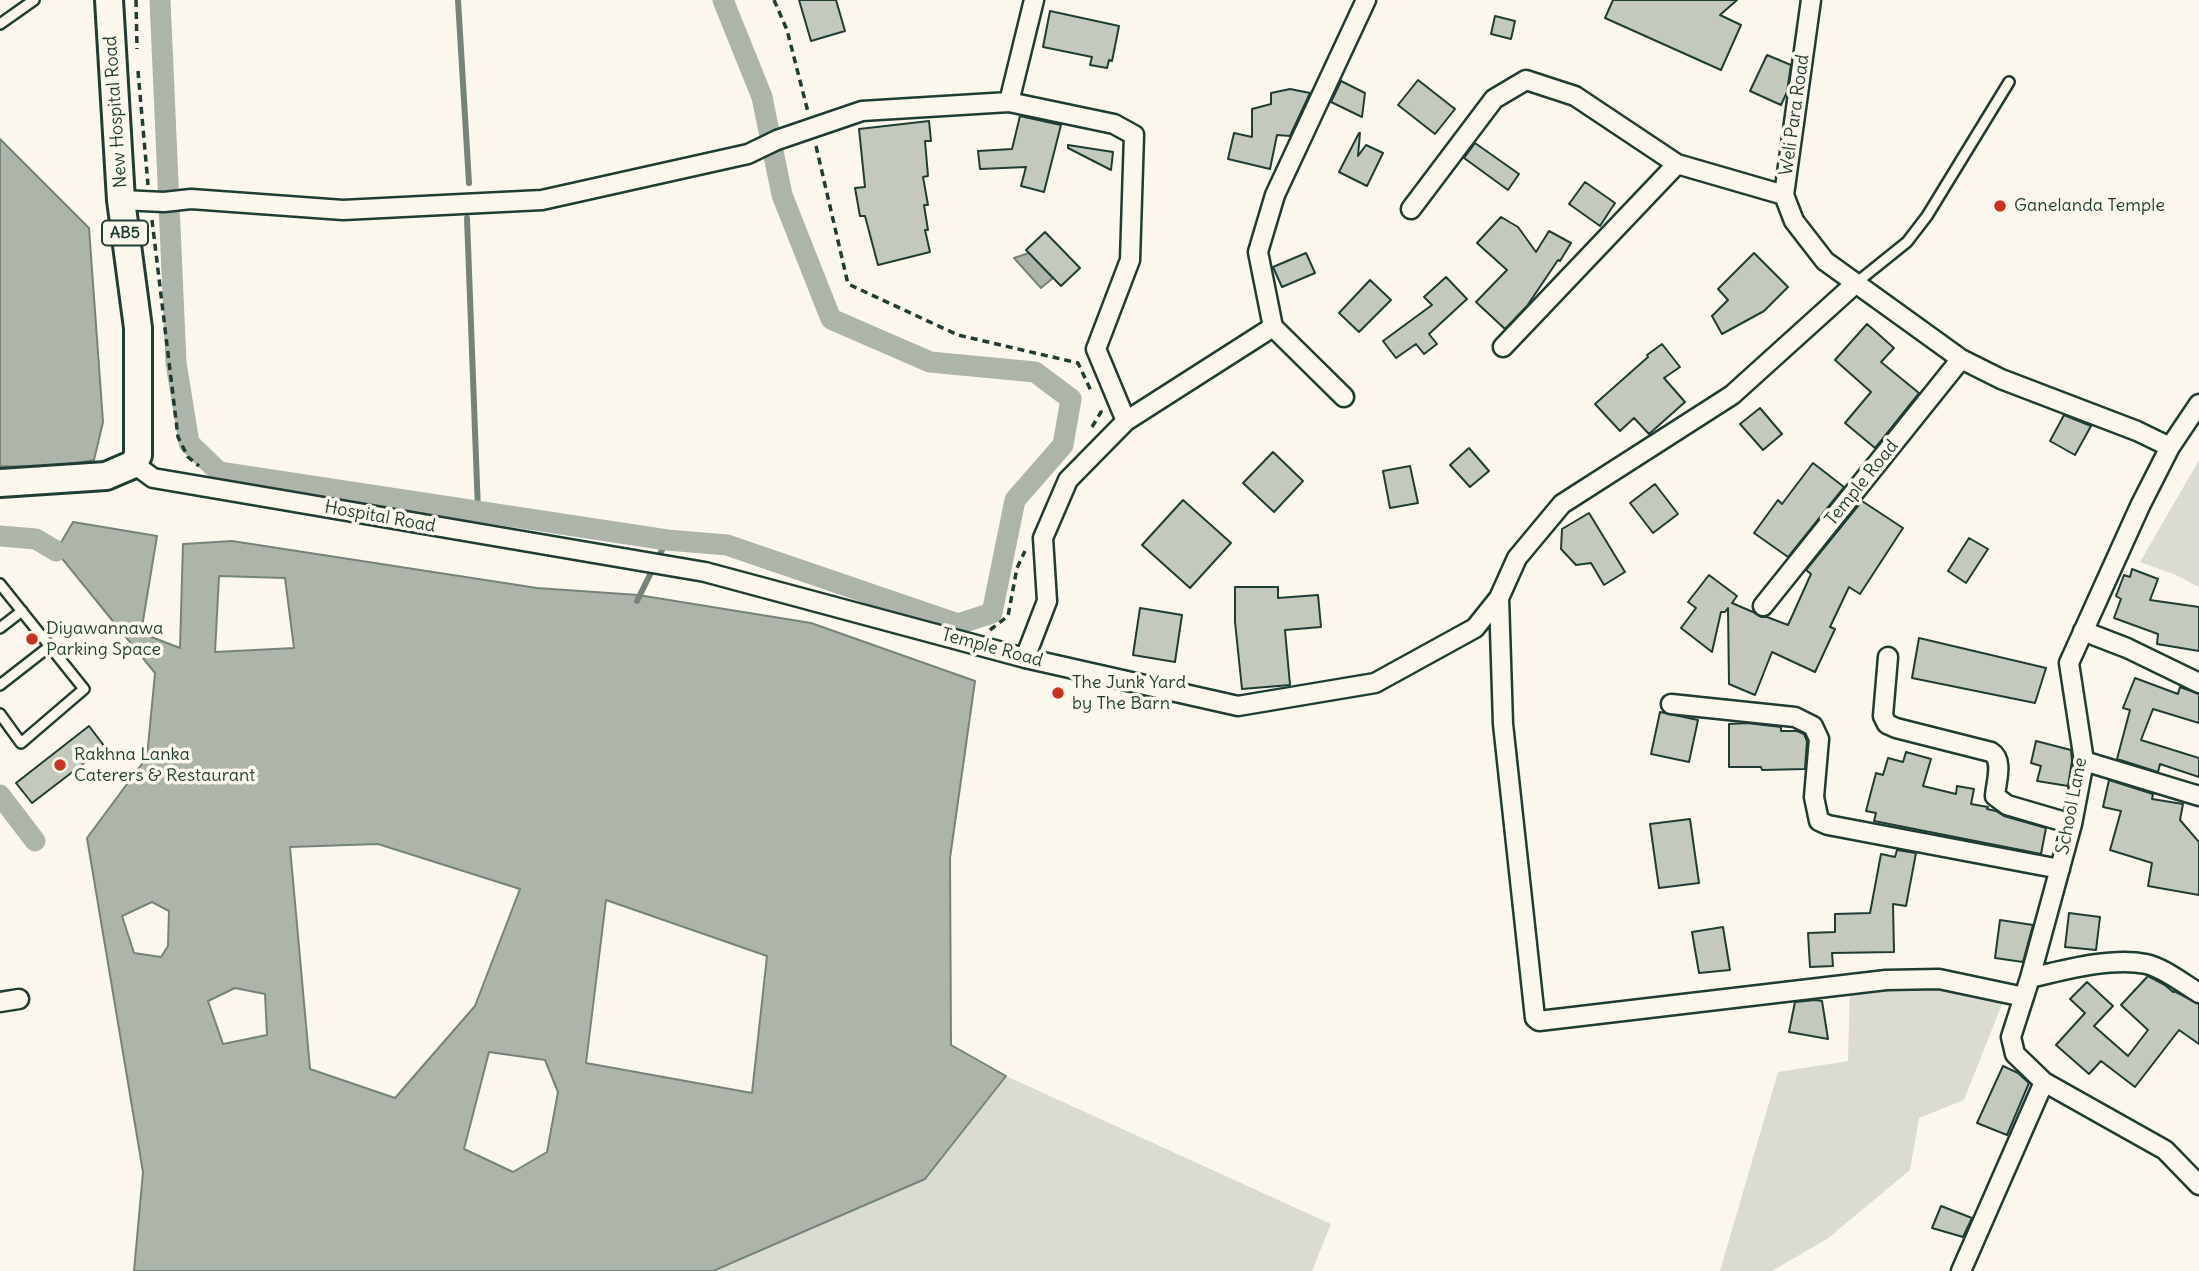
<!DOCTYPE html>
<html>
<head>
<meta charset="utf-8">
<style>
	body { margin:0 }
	canvas { display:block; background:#fbf7ec }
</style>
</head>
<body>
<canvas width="2199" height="1271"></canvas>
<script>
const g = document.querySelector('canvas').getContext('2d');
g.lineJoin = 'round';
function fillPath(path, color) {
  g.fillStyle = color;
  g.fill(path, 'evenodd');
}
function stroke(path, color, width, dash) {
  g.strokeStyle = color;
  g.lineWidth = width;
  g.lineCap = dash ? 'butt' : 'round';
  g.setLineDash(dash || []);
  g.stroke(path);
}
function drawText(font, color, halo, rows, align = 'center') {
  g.font = font + ' Delius,sans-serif';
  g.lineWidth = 7;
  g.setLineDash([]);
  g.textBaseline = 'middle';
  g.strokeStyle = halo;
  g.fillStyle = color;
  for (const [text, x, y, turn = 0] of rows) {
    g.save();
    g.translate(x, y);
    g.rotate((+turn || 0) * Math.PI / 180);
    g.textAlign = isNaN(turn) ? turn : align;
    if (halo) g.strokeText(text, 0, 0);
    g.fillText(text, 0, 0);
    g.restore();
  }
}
fillPath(new Path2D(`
	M2199 460V587L2176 575 2140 562Z
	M1944 975 1987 978 2008 989 1964 1100 1919 1118 1910 1170 1827 1239 1772 1271H1720L1778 1072 1848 1061 1850 981Z
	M1006 1076 1331 1224 1312 1271H713L925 1179Z`), '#dbdcd1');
const water = new Path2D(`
	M0 139 89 228 103 422 94 460 53 467 0 466Z
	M1029 253 1053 278 1041 288 1014 258Z
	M73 522 157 536 141 633 180 648 183 544 232 541 537 588 638 595 811 623 975 681 950 858 951 1045 1006 1076 925 1179 713 1271H134L143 1172 87 838 147 757 155 673 56 551ZM219 576 285 578 294 648 215 652ZM378 844 520 889 475 1006 395 1098 310 1069 290 847ZM606 900 767 956 752 1093 586 1063ZM152 902 169 911 168 946 161 957 134 953 122 916ZM235 988 265 994 267 1035 223 1044 208 1001ZM489 1052 545 1060 558 1092 547 1152 513 1172 464 1149Z`);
fillPath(water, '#adb4aa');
stroke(water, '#74847b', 2);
stroke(new Path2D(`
	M458 0 469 183
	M467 218 478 511
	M637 601 667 540`), '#74847b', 6);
stroke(new Path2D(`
	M160 0 176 363 189 443 219 472 667 540 727 545 958 624 992 613 1015 500 1063 445 1071 399 1035 372 930 362 831 319 782 195 762 97 723 0
	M0 536 36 539 56 551
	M0 795 35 841`), '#adb4aa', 21);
const building = new Path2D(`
	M799 0H836L845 31 811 41Z
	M1613 0H1737L1720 15 1741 25 1721 70 1605 18Z
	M1050 11 1119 26 1112 61 1109 60 1107 68 1090 65 1092 57 1043 47Z
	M1495 16 1515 21 1511 39 1491 34Z
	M1767 55 1791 65 1787 92 1781 105 1750 91Z
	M1418 80 1455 109 1435 134 1398 105Z
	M1341 81 1365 93 1362 117 1331 102Z
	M1290 89 1310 93 1290 136 1277 135 1270 169 1228 159 1234 133 1252 137V109L1271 104V93Z
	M1020 116 1061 125 1044 192 1021 186 1026 167 980 169 978 151 1012 149Z
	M929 121 931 141H925L928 176 923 177 928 205H924L928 230H925L930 252 878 265 865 216H860L855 188 865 187 859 129Z
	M1359 133H1360L1358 156 1366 145 1383 153 1367 186 1339 172Z
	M1475 143 1519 174 1508 190 1464 158Z
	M1068 145 1113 152 1111 170 1068 148Z
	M1585 182 1615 203 1600 226 1569 204Z
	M1501 217 1518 227 1536 252 1549 231 1571 243 1560 261 1558 260 1527 306 1505 329 1476 302 1507 270 1477 243Z
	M1045 232 1080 268 1061 286 1026 250Z
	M1306 253 1315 273 1282 287 1273 267Z
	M1754 253 1788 287 1764 311 1722 334 1712 316 1728 300 1718 289Z
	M1446 277 1467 299 1429 334 1437 344 1424 354 1416 344 1396 358 1383 341 1432 305 1424 297Z
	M1370 280 1391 300 1359 332 1339 313Z
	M1867 324 1894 348 1881 362 1919 393 1875 448 1845 423 1871 392 1835 360Z
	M1662 344 1680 367 1664 378 1685 402 1649 434 1634 418 1620 431 1595 404 1648 357 1647 355Z
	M1760 408 1782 434 1763 450 1740 424Z
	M2064 415 2091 426 2075 455 2050 441Z
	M1469 448 1489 471 1470 487 1450 465Z
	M1273 452 1303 481 1274 512 1243 483Z
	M1813 463 1844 487 1788 557 1754 533 1778 500 1782 504Z
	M1410 466 1418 503 1390 508 1383 471Z
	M1655 484 1678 514 1653 533 1630 503Z
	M1183 500 1231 543 1190 588 1142 545Z
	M1862 501 1903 528 1860 594 1849 587 1830 627 1835 629 1815 672 1772 652 1755 695 1729 684 1728 608 1725 612H1721L1712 652 1681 628 1696 608 1688 602 1709 575 1737 596 1732 603 1753 612 1761 617H1767L1788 625 1811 574 1806 570Z
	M1589 513 1625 572 1604 585 1591 563 1576 565 1561 549 1562 529Z
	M1969 538 1988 549 1966 583 1948 571Z
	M2132 569 2158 579 2150 600 2199 607V651L2157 644 2158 634 2114 618 2121 599 2116 596 2124 575 2130 577Z
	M1235 587H1278V598L1318 595 1321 627 1285 630 1290 685 1242 689 1235 622Z
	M1140 608 1182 615 1175 662 1133 655Z
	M1919 638 2046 668 2035 703 1912 678Z
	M2135 678 2178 694 2180 687 2199 694V723L2153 709 2141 740 2199 758V777L2160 764 2158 772 2117 759 2130 710 2123 708Z
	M1660 712 1698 720 1689 762 1651 754Z
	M1747 723 1781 727V731H1797L1804 734 1807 741 1805 769 1762 770 1761 767H1729V724Z
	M89 726 105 747 32 803 16 783Z
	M2036 741 2071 750 2072 761 2068 786 2037 781 2041 766 2031 763Z
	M1906 752 1931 759 1923 786 1956 794 1957 786 1974 789 1971 804 1988 807 1987 809 1996 811 2004 816 2046 828 2041 854 1874 821 1876 813 1866 811 1876 773 1883 775 1888 758 1903 762Z
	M2109 780 2153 794 2152 799 2183 804 2180 820 2199 842V895L2148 886 2152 863 2110 850 2121 811 2103 807Z
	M1690 819 1699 883 1659 888 1650 824Z
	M1897 850 1916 853 1906 906 1893 904 1894 952 1832 953 1833 966 1810 967 1808 933 1835 932V914L1870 913 1881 854 1895 857Z
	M2069 913 2100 917 2096 950 2065 947Z
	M2000 920 2033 925 2023 962 1995 958Z
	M1723 927 1730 970 1699 973 1692 932Z
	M2148 976 2165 985 2173 992 2174 991 2199 1004V1044L2179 1030 2135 1087 2101 1061 2089 1074 2056 1045 2085 1013 2070 999 2087 982 2113 1006 2094 1026 2128 1056 2148 1030 2121 1005Z
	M1815 1000 1822 1001 1828 1039 1789 1032 1795 1002Z
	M2003 1066 2018 1073 2029 1083 2007 1135 1977 1123Z
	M1941 1206 1972 1218 1963 1237 1932 1228Z`);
fillPath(building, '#c4c9be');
stroke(building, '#1f3d34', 2);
const lane = new Path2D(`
	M0 24 34 0
	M1856 283 1907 242 1927 216 2009 82
	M0 584 84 689 21 743 0 714
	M0 628 22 611
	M0 685 50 646`);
const street = new Path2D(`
	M1811 0 1784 195 1794 221 1825 261 1961 359 2001 379 2137 431 2170 447 2140 506 2069 663 2084 761 2072 824 2030 978 2011 1037 2015 1054 2044 1082 2165 1150 2199 1185
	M1009 102 1034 0
	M121 200 164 202 191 199 343 210 542 200 748 154 777 140 862 111 1009 102 1114 124 1134 135 1130 260 1096 349 1126 421
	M1411 209 1494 99 1526 80 1575 96 1677 164 1784 195
	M1503 347 1677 164
	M1344 397 1273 327 1258 252 1275 195 1366 0
	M2170 447 2199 404
	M134 464 153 478 705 572 1025 658 1238 706 1375 683 1475 628 1499 598 1517 558 1562 504 1732 395 1856 283
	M1499 598 1503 724 1535 1018 1539 1021 1886 980 1939 979 2024 997
	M1763 606 1961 359
	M2083 631 2127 648 2199 683
	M1888 657 1883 716 1887 724 1896 728 1991 752C2004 760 1996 782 1995 796L2007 805 2072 824
	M1025 658 1047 601 1043 538 1068 480 1126 421 1273 327
	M1671 704 1795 717 1813 726 1819 739 1814 797 1819 821 1828 825 2060 869
	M2084 761 2199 796
	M2030 978C2064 970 2111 957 2146 964 2162 967 2184 984 2199 993
	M0 1002 19 999
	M1961 1271 2044 1082`);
const primary = new Path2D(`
	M0 483 106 476 134 464 138 455V328L121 200 109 0`);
stroke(lane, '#1f3d34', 14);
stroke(street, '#1f3d34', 23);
stroke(primary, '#1f3d34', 32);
stroke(new Path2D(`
	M136 0 137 49
	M774 0 787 30 808 112
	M138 71 148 185
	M816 146 848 284 958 335 1078 363 1092 393
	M152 220 178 437 188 457 199 466
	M1092 427 1101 412 1100 410
	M990 630 1008 616 1017 568 1025 551`), '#1f3d34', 3.5, [7, 5]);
stroke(lane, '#fbf7ec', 9);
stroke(street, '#fbf7ec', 18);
stroke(primary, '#fbf7ec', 26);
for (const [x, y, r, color] of [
	[2000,206,7,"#c8321e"],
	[32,639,7,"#c8321e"],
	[1058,693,7,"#c8321e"],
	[60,765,7,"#c8321e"]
]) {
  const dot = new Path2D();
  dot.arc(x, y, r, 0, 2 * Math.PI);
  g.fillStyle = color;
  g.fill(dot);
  stroke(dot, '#fbf7ec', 2.5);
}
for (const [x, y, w] of [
	[125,233,46]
]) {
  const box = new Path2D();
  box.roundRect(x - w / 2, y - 12.5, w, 25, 5);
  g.fillStyle = '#fbf7ec';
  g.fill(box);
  stroke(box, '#1f3d34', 2);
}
drawText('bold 16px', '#1f3d34', null, [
	["AB5",125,233]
]);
drawText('18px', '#1f3d34', '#fbf7ec', [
	["New Hospital Road",116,112,-94],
	["Weli Para Road",1795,115,-82],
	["Temple Road",1862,483,-51],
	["Hospital Road",380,517,10],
	["Temple Road",992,648,15],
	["School Lane",2072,806,-79]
]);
drawText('18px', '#1f3d34', '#fbf7ec', [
	["Ganelanda Temple",2014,206],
	["Diyawannawa",46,629],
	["Parking Space",46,650],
	["The Junk Yard",1072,683],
	["by The Barn",1072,704],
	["Rakhna Lanka",74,755],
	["Caterers & Restaurant",74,776]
], 'left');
</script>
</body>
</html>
